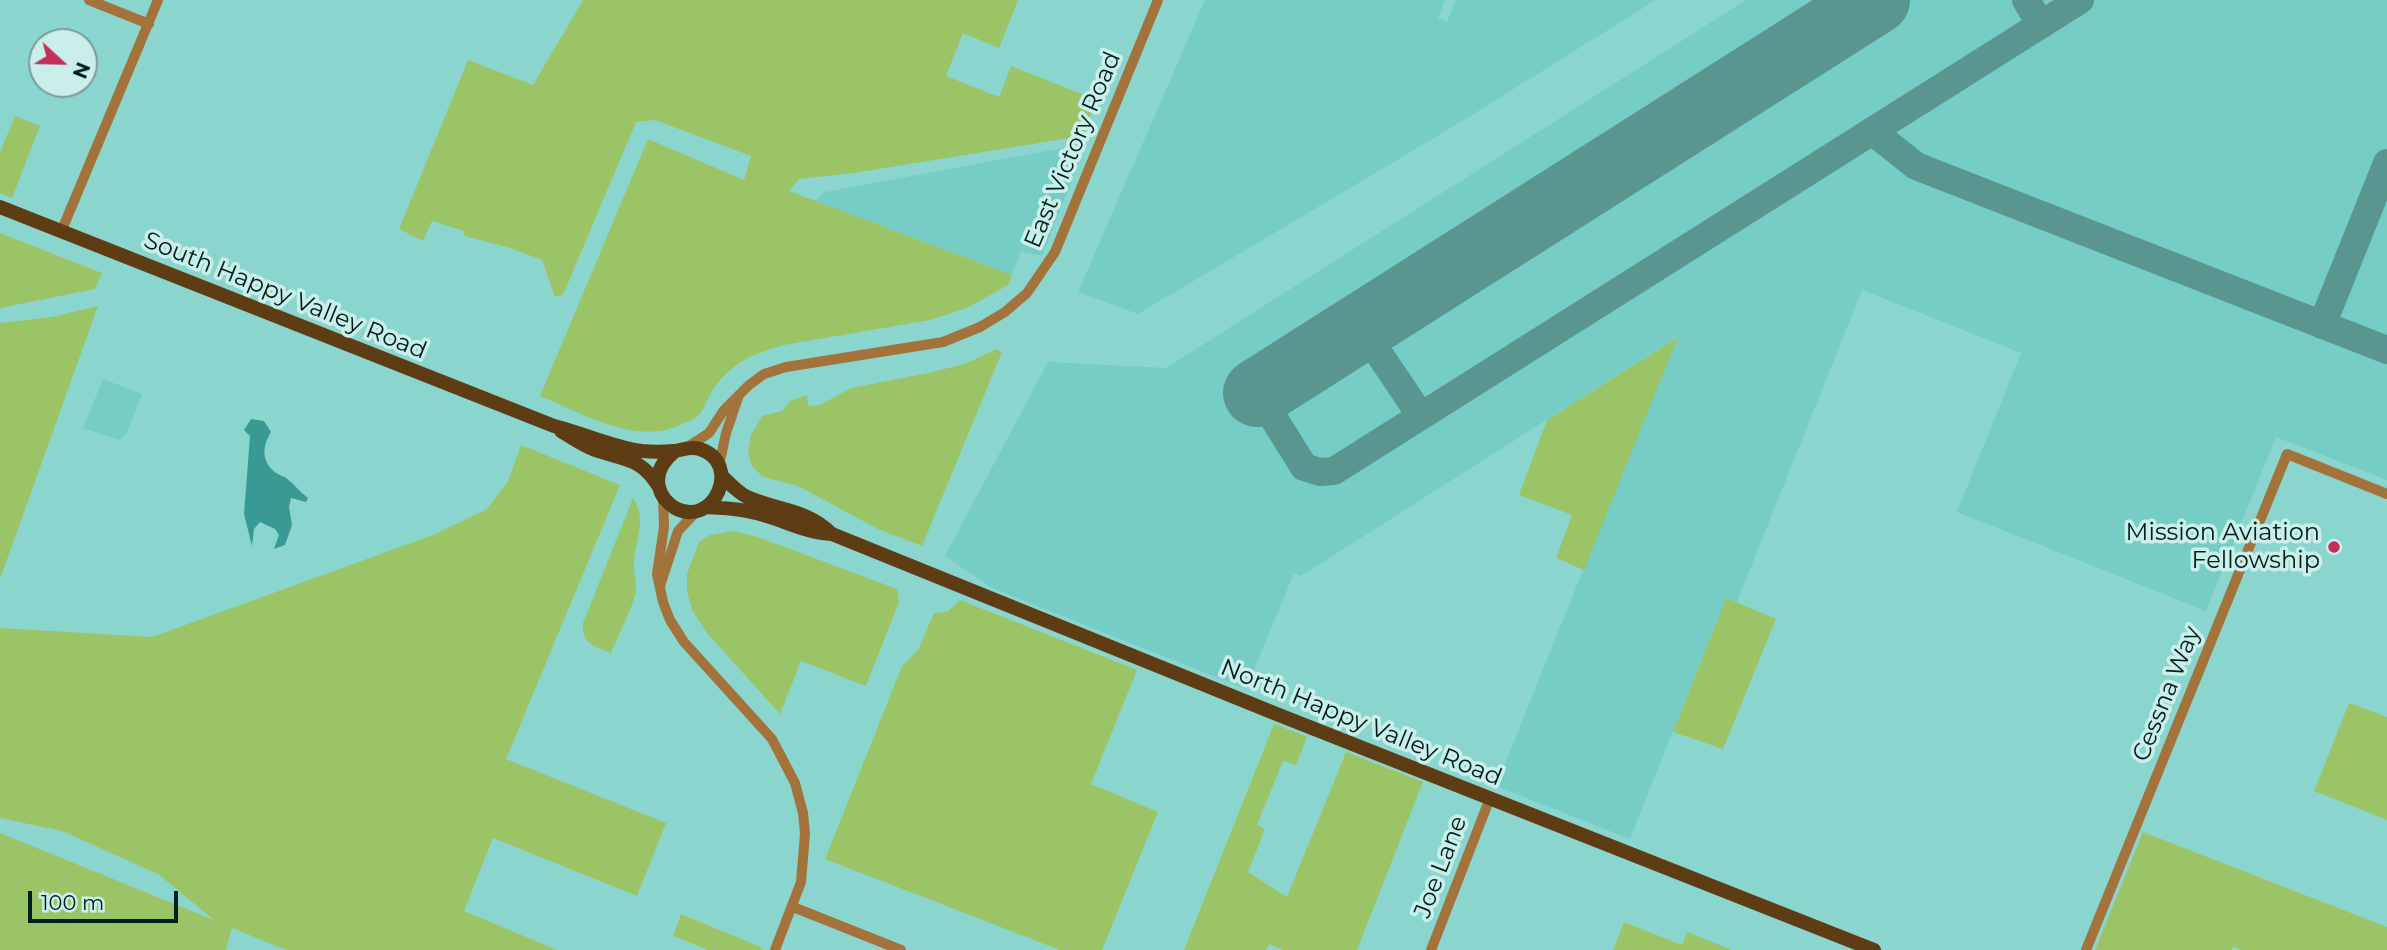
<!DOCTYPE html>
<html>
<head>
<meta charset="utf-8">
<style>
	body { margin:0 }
	#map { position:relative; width:2387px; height:950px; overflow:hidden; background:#8ad6cf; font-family:Montserrat,sans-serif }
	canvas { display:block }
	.north { position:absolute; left:28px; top:28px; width:70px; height:70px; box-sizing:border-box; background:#caefeb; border:2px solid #799c99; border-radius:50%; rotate:112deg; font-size:19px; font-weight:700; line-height:28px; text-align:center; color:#00201e }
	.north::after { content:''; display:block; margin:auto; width:24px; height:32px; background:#c0315a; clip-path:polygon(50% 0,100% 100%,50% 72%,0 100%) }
	.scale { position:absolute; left:28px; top:891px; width:150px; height:32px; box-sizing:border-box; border:4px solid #00201e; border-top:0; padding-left:9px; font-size:21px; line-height:24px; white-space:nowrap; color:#00201e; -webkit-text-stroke:5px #caefeb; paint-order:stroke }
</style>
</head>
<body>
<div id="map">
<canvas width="2387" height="950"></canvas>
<div class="north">N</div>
<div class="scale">100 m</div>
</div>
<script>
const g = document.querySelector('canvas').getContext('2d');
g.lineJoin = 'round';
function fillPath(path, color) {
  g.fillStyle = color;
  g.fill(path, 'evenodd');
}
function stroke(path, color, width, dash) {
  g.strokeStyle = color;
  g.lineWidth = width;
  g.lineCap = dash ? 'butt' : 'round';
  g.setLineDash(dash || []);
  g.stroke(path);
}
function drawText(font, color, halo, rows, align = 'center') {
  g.font = font + ' Montserrat,sans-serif';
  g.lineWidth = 7;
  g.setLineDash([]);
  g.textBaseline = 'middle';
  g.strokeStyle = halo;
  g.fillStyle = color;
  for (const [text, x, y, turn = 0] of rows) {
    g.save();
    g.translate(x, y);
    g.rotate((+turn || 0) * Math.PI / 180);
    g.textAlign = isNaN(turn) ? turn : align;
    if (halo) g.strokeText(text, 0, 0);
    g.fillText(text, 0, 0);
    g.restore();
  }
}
fillPath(new Path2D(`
	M1205 0H1445L1438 18 1447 22 1456 0H1656L1451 128 1138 314 1078 292Z
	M1746 0H2387V480L2276 437 2206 611 1957 512 2021 353 1862 290 1737 602 1726 598 1630 839 1496 786 1677 337 1301 576 1294 573 1246 689 992 588 945 556 1048 362 1166 368Z
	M1079 145 1071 166 1076 170 1042 256 1021 251 1012 275 815 201 825 192Z
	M103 379 142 394 126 435 119 440 83 428Z`), '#75cdc5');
fillPath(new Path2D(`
	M583 0H1018L999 48 963 33 946 76 999 97 1011 66 1097 100 1082 136 854 173 799 179 789 191 1012 275 1008 285 967 308 930 320 784 345C756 353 735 361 716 385 709 394 705 409 697 417 693 420 686 422 682 424 637 447 582 413 540 396L648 139 744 180 751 156 655 120 636 122 563 295 555 297 542 260 507 247 464 236V231L432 221 423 241 399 229 468 60 533 85Z
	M15 116 40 126 12 198 0 193V152Z
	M0 233 102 273 95 289 0 308Z
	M98 306 0 579V323L52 317Z
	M1678 337 1584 570 1556 558 1572 515 1519 495 1547 420Z
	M996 349 1002 352 922 546 878 529 798 486 763 477 751 465 748 450 751 435 762 416 782 411 790 401 807 395 808 406 820 405 851 388 933 372 967 363Z
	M521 445 620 485 506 759 666 823 637 896 493 838 464 911 557 950H286L232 928 226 950H0V833L214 920 158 874 62 831 0 818V628L152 637 433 535 487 509 508 481Z
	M633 498C649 521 633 544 634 568 634 575 637 584 636 591 634 605 617 638 611 653 593 646 582 644 583 623Z
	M732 531 755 536 897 589 899 602 866 686 801 661 780 714 707 633 692 610 687 592V574L699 542 710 535Z
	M1726 598 1776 619 1723 749 1673 732Z
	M960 600 1137 670 1091 784 1158 812 1102 950H1060L825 859 902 666 918 650 934 613 947 612Z
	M2349 703 2387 717V820L2314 791Z
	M1274 724 1307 737 1296 765 1283 761 1257 825 1265 829 1248 872 1287 897 1346 752 1423 782 1357 950H1283L1269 944 1266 950H1184Z
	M2143 832 2387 927V950H2241L2233 946 2232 950H2095Z
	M681 914 763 948 762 950H708L673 936Z
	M1624 922 1682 945 1687 932 1732 950H1613Z`), '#9bc467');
fillPath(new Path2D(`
	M251 419 264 421 271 432C262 447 261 461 276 473 279 475 283 476 286 478 294 484 300 492 308 498L306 502 291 498 289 507 292 525 285 545 274 549 279 535 275 529 260 522 254 529 252 546 244 514 250 436 244 430Z`), '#399a93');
stroke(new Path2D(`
	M2026 0 2041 25
	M1872 131 1916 166 2387 350
	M2322 325 2387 163
	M1361 327 1421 416
	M1268 386 1271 414 1304 467 1320 472 1334 471 2080 0`), '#599690', 28);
stroke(new Path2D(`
	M1257 393 1876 0`), '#599690', 68);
stroke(new Path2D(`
	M89 0 149 24
	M61 232 158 0
	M686 448 709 433 724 410 749 385 764 374 786 367 943 342 980 327 1005 312 1027 293 1055 252 1158 0
	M719 466 726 433 738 398
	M663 497 664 527 657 574 663 602 670 620 684 642 772 739 795 783 803 813 805 834 801 882 775 950
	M660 586 678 531 697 511
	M793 907 901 950
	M1431 950 1490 798
	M2086 950 2287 454 2387 494`), '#a3733b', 10);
stroke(new Path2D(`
	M0 207 554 426C583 433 612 447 642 451 652 452 663 452 674 451 683 450 690 446 700 449 743 463 714 529 675 508 667 503 661 496 659 487 655 472 664 460 675 451
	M561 431C572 438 582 445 595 450 624 460 641 457 659 487
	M722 476C730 484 737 492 747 497 778 511 805 508 832 534
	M706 507C723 508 739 508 756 513 782 519 805 533 832 534L1274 713 1874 950`), '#5e3d14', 14);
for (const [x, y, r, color] of [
	[2334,547,7,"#c0315a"]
]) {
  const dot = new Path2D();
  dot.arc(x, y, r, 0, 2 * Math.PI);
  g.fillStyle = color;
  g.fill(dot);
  stroke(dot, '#caefeb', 2.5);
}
drawText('24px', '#00201e', '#caefeb', [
	["East Victory Road",1073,150,-67],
	["South Happy Valley Road",285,296,22],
	["Cessna Way",2167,694,-68],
	["North Happy Valley Road",1361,723,22],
	["Joe Lane",1441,867,-69]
]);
drawText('24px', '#00201e', '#caefeb', [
	["Mission Aviation",2320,533],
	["Fellowship",2320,561]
], 'right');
</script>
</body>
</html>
